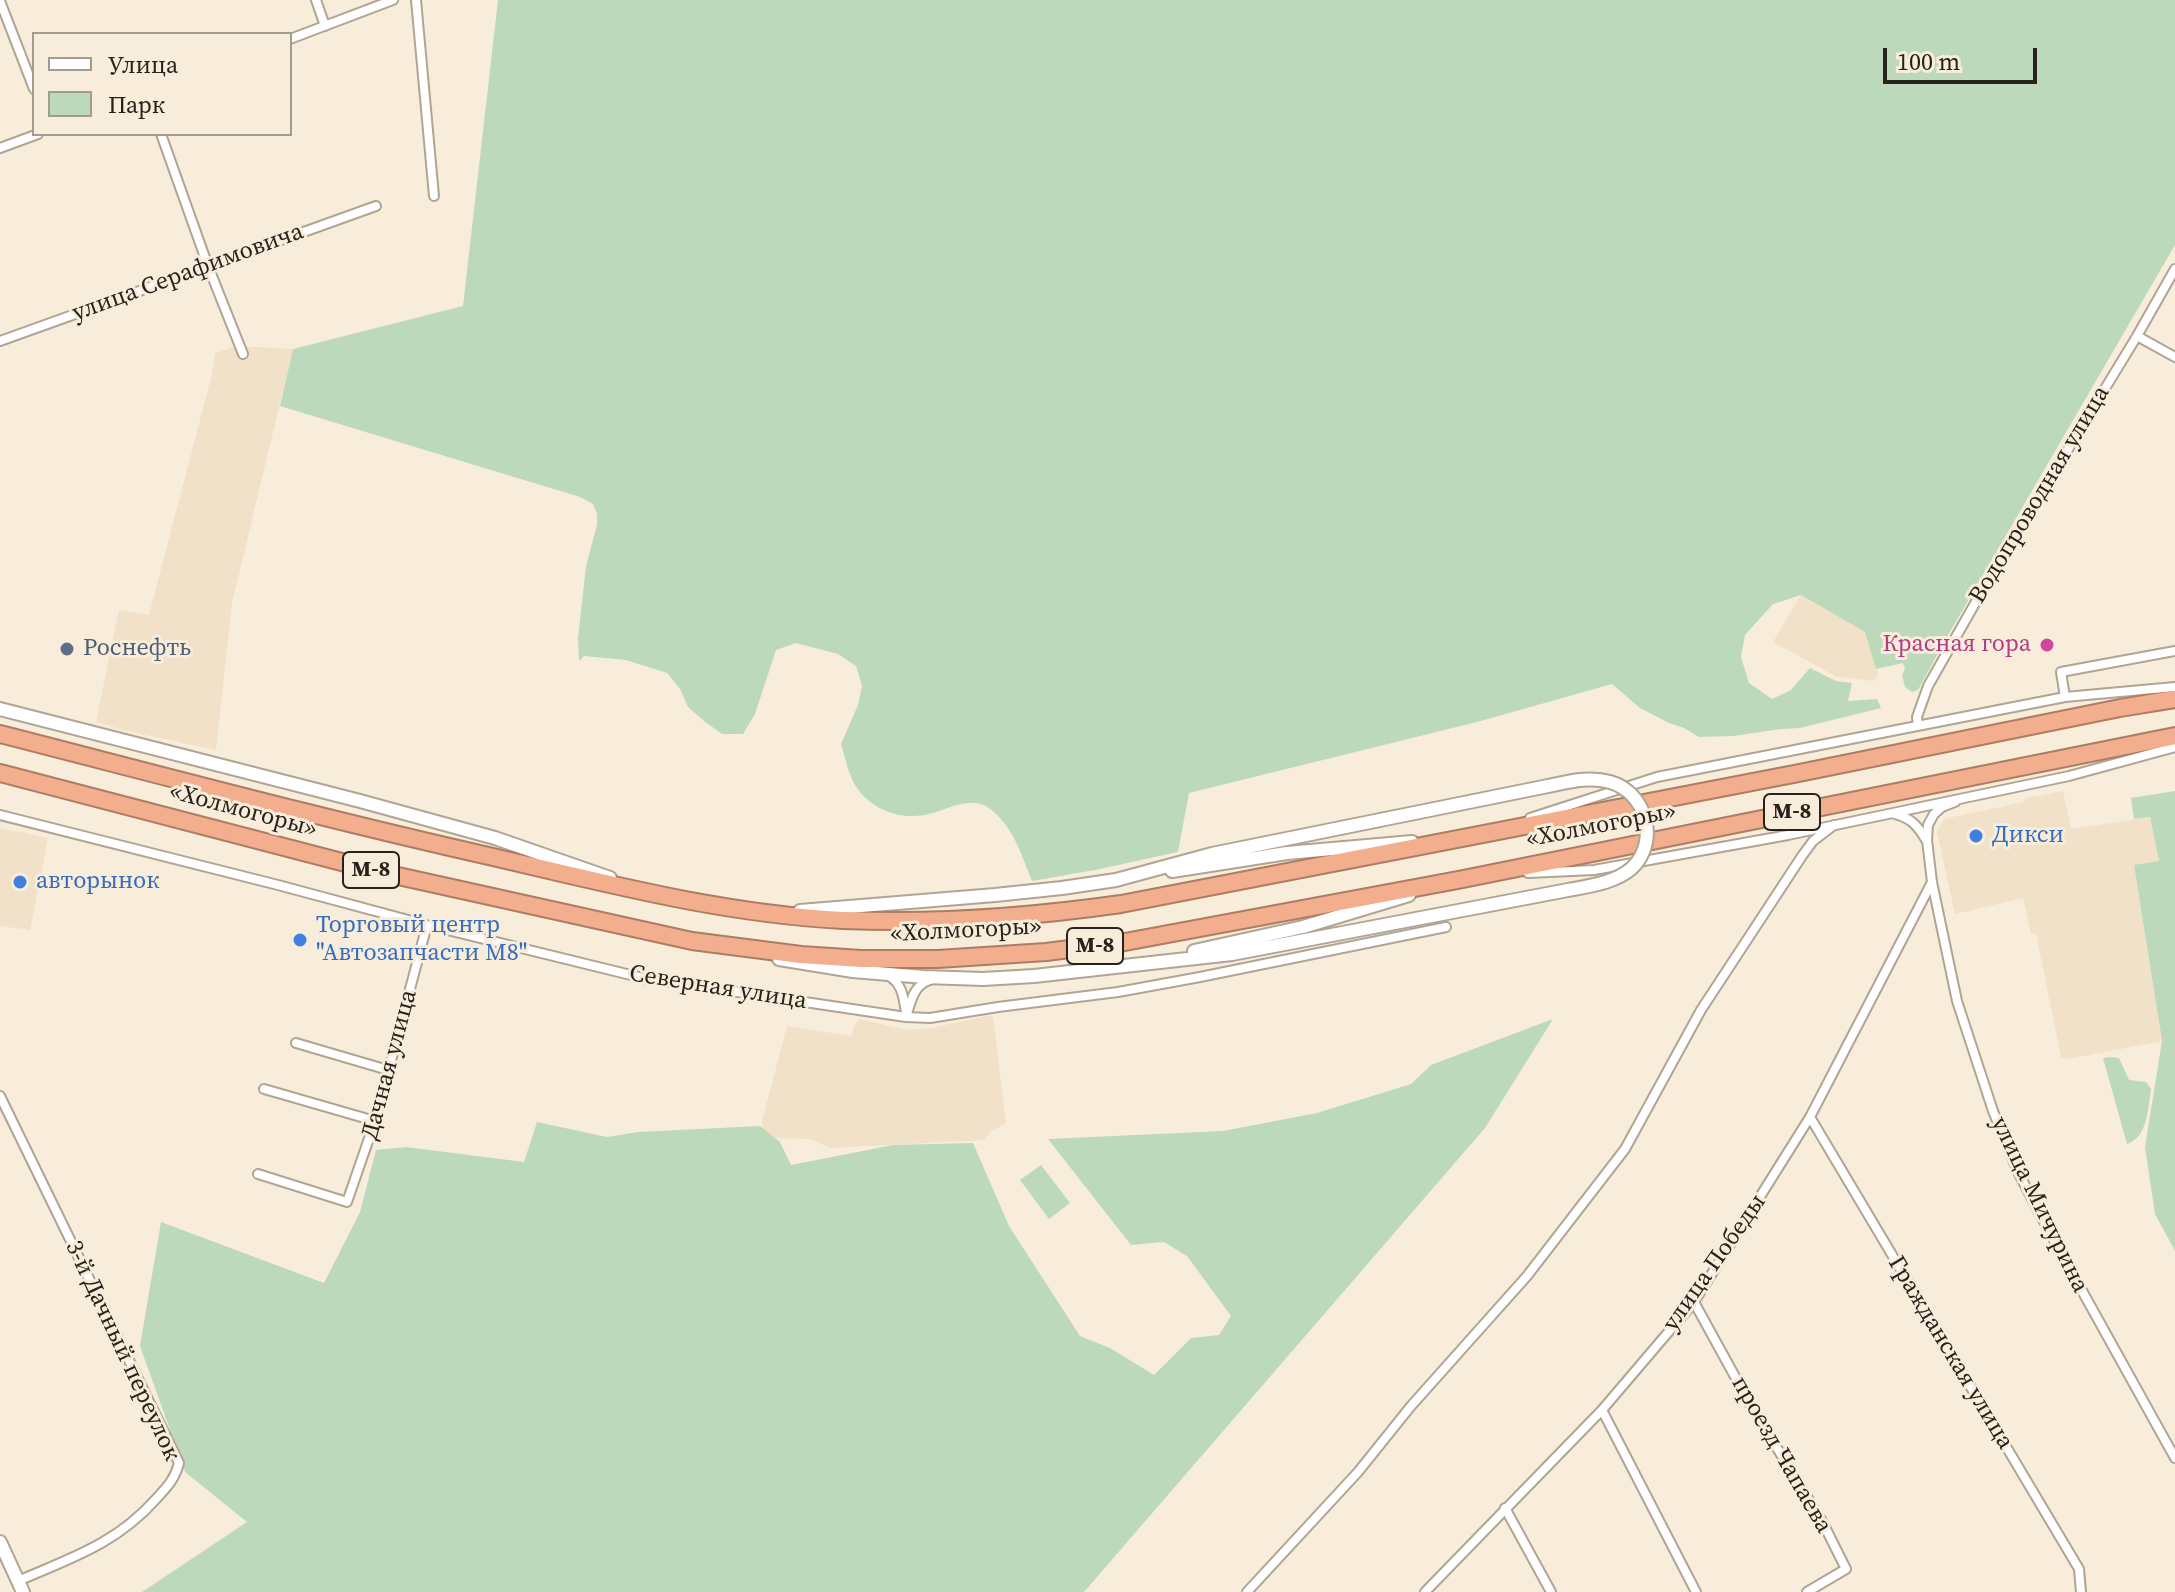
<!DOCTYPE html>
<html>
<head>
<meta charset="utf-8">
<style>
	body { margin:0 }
	#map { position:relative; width:2175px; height:1592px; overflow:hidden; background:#f8eddb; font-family:"Source Serif 4",serif }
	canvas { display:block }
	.legend { position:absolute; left:32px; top:32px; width:260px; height:104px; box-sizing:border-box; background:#f8eddb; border:2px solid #a49c8f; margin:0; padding:10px 14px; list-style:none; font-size:24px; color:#27231c }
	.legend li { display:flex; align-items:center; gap:16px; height:40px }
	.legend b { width:40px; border:2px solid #a49c8f }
	.scale { position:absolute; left:1883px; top:48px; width:154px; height:36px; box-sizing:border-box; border:4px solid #27231c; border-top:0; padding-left:10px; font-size:24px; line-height:28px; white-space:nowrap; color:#27231c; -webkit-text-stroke:6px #f8eddb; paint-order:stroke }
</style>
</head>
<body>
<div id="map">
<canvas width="2175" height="1592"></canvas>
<ul class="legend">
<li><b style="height:10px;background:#fff"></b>Улица</li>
<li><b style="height:22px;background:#bcd9bc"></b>Парк</li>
</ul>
<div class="scale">100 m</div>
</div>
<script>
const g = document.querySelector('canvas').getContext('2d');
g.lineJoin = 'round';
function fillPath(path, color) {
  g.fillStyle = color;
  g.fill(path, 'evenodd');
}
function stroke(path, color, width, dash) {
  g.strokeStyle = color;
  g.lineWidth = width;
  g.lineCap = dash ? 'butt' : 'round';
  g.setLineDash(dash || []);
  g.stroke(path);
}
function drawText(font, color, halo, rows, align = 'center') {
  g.font = font + ' "Source Serif 4",serif';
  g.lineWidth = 6;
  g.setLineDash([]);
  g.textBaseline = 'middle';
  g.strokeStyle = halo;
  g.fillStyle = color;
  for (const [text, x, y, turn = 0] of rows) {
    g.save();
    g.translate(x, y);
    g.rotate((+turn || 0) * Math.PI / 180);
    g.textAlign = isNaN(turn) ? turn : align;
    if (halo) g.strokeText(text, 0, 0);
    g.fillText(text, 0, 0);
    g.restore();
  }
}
fillPath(new Path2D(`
	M238 346 293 349 232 603 216 750 127 731 96 722 119 610 149 615 212 374 215 353Z
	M1801 595 1865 632 1878 674 1874 681 1837 677 1773 642Z
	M2063 791 2071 829 2150 817 2159 862 2134 866 2162 1041 2068 1059 2061 1057 2036 934H2031L2023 898 1955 914 1937 832 1944 819 2023 802 2026 798Z
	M0 828 48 838 30 930 0 926Z
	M987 1016 993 1017 1006 1123 992 1131 984 1140 830 1148 810 1139 763 1138 762 1121 787 1026 851 1036 856 1023 860 1019 907 1030 931 1028Z`), '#f0e1c8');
fillPath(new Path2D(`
	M498 0H2175V245L1944 642 1918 690 1912 692 1905 687 1902 675 1905 669 1903 663 1876 669 1865 632 1801 595 1773 604 1745 635 1741 657 1749 683 1772 699 1791 690 1810 668 1836 681 1852 683 1848 701 1877 699 1881 708 1800 728 1781 729 1733 736 1699 737 1684 728 1669 723 1640 708 1612 684 1477 722 1189 793 1178 852 1095 870 1032 881C1021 854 1014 827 989 808 970 794 944 812 924 815 898 820 869 808 855 785 848 773 845 757 841 744L858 705 862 686 856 666 838 654 796 643 776 650 755 714 743 734H722L704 721 688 707 680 689 667 673 626 660 584 656 579 661 578 639 586 566 597 525V514L593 504 580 497 280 406 293 349 463 306Z
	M2175 791V1251L2155 1214 2145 1147 2162 1041 2134 865 2159 861 2150 817 2134 819 2131 798Z
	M1553 1019 1485 1128 1084 1592H142L247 1522 185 1472 140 1346 161 1222 324 1283 360 1212 376 1150 406 1147 524 1162 537 1122 607 1137 638 1132 760 1126 780 1142 791 1165 893 1145 973 1143 1009 1226 1080 1336 1110 1348 1154 1375 1191 1338 1219 1335 1231 1316 1187 1256 1164 1242 1131 1245 1048 1139 1223 1131 1317 1113 1411 1084 1431 1065Z
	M2111 1057 2119 1058 2129 1080 2146 1082 2151 1089C2148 1108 2148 1137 2127 1144L2103 1058Z
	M1041 1165 1070 1203 1049 1219 1020 1180Z`), '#bcd9bc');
const street = new Path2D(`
	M316 0 325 26
	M416 0 434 196
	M0 1 34 89
	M290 39 393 0
	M161 134 208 266 243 354
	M0 148 38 134
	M2137 336 2175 357
	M0 341 376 206
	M2065 697 2061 672 2175 651
	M1918 726 1917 717 1928 686 1986 584 2137 336 2175 269
	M1955 802 1942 807 1934 814 1928 825 1927 840 1932 882 1957 1001 1993 1111 2018 1172 2050 1233 2175 1458
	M1895 814C1911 818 1918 826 1926 840
	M0 815 278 885 427 925 643 978 906 1017 930 1018 998 1007 1118 992 1200 977 1446 927
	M1530 818 1657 777 2065 697 2175 687
	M1528 873 1594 870 1788 835 2069 776 2175 747
	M889 976C903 985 903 997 906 1012
	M906 1017C911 1002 913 985 930 980
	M296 1043 388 1070
	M264 1089 375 1121
	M0 1096 179 1463C175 1479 167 1487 156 1499 116 1544 71 1558 18 1581
	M1810 1117 2079 1569 2081 1592
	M258 1174 347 1202 375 1121 427 925
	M1694 1302 1750 1404 1823 1523 1846 1569 1807 1592
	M1602 1410 1696 1592
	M1505 1508 1551 1592
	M1247 1592 1358 1472 1411 1406 1527 1276 1625 1149 1701 1010 1802 856 1813 841 1834 825
	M1425 1592 1602 1410 1694 1302 1810 1117 1932 882`);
const secondary = new Path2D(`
	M0 709 360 801 495 838 610 878
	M1172 871 1287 853 1412 842
	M800 911 995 895 1062 888 1116 880 1212 854 1548 786
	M1194 951 1303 927 1409 895
	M779 959 853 971 924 977 983 979 1034 976 1232 954 1568 890
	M0 1542 23 1592`);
const highway = new Path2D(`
	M0 734C164 776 328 820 493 857 609 884 724 914 843 920 936 924 1029 917 1121 904L1799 773 2120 708 2175 699
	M0 773 380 872 692 941 801 955 861 959H938L1046 952 1125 942 1458 880 2175 736`);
stroke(street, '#b0a594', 12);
stroke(secondary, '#b0a594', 16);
stroke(highway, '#ac7d65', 20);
stroke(street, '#fff', 8);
stroke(secondary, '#fff', 12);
stroke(highway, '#f3ae8d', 16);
const secondaryBridge = new Path2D(`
	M1548 786C1568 782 1589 776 1610 782 1646 792 1660 841 1632 868 1615 883 1589 886 1568 890`);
stroke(secondaryBridge, '#b0a594', 16, []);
stroke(secondaryBridge, '#fff', 12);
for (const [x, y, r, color] of [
	[2047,645,8,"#d1479c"],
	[67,649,8,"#5c6f8a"],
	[1976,836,8,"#3f7fe0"],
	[20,882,8,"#3f7fe0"],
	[300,940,8,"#3f7fe0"]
]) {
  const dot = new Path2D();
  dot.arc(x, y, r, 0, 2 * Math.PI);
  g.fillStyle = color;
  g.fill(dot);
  stroke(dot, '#f8eddb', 3);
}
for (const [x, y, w] of [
	[1792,812,56],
	[371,870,56],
	[1095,946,56]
]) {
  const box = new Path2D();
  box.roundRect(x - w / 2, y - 18, w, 36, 6);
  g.fillStyle = '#f8eddb';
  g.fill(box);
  stroke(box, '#27231c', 2);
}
drawText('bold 22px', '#27231c', null, [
	["М-8",1792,812],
	["М-8",371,870],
	["М-8",1095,946]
]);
drawText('24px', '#27231c', '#f8eddb', [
	["улица Серафимовича",188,273,-20],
	["Водопроводная улица",2040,495,-59],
	["«Холмогоры»",243,811,15],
	["«Холмогоры»",1601,826,-11],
	["«Холмогоры»",966,931,-3],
	["Северная улица",718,988,9],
	["Дачная улица",390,1065,-75],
	["улица Мичурина",2039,1205,64],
	["улица Победы",1715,1263,-55],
	["3-й Дачный переулок",122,1351,65],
	["Гражданская улица",1950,1353,59],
	["проезд Чапаева",1781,1455,60]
]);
drawText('24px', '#b23c85', '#f8eddb', [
	["Красная гора",2031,645]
], 'right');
drawText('24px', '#4e5e75', '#f8eddb', [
	["Роснефть",83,649]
], 'left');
drawText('24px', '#366cbe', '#f8eddb', [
	["Дикси",1992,836],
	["авторынок",36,882],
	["Торговый центр",316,926],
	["\"Автозапчасти М8\"",316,954]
], 'left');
</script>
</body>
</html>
